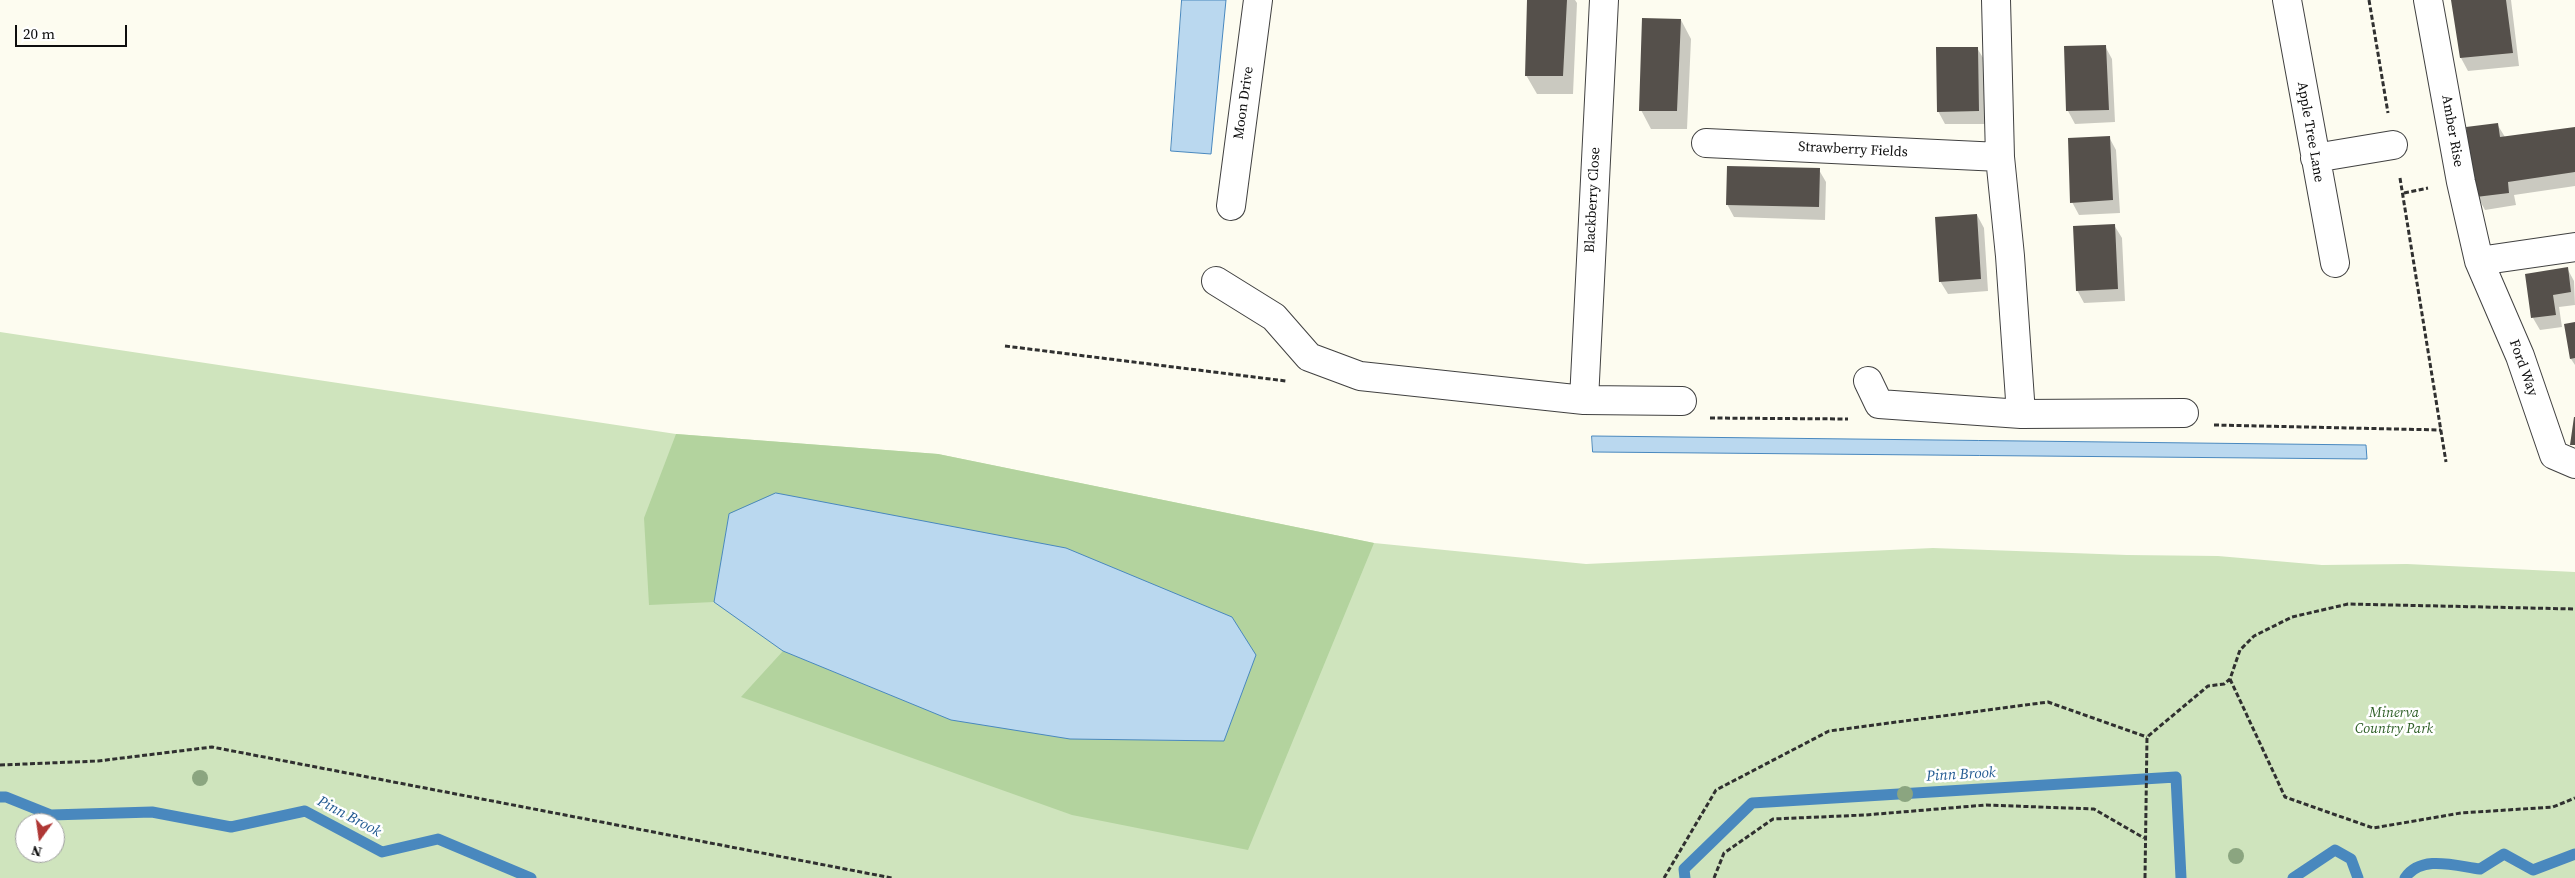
<!DOCTYPE html>
<html>
<head>
<meta charset="utf-8">
<style>
	body { margin:0 }
	#map { position:relative; width:2575px; height:878px; overflow:hidden; background:#fdfcf0; font-family:"Source Serif 4",serif }
	canvas { display:block }
	.north { position:absolute; left:15px; top:813px; width:50px; height:50px; box-sizing:border-box; background:#fff; border:1px solid #9f9f9f; border-radius:50%; rotate:194deg; font-size:14px; font-weight:700; line-height:20px; text-align:center; color:#0e0e0e }
	.north::after { content:''; display:block; margin:auto; width:18px; height:22px; background:#af3735; clip-path:polygon(50% 0,100% 100%,50% 72%,0 100%) }
	.scale { position:absolute; left:15px; top:25px; width:112px; height:22px; box-sizing:border-box; border:2px solid #0e0e0e; border-top:0; padding-left:6px; font-size:15px; line-height:18px; white-space:nowrap; color:#0e0e0e; -webkit-text-stroke:4px #fff; paint-order:stroke }
</style>
</head>
<body>
<div id="map">
<canvas width="2575" height="878"></canvas>
<div class="north">N</div>
<div class="scale">20 m</div>
</div>
<script>
const g = document.querySelector('canvas').getContext('2d');
g.lineJoin = 'round';
function fillPath(path, color) {
  g.fillStyle = color;
  g.fill(path, 'evenodd');
}
function stroke(path, color, width, dash) {
  g.strokeStyle = color;
  g.lineWidth = width;
  g.lineCap = dash ? 'butt' : 'round';
  g.setLineDash(dash || []);
  g.stroke(path);
}
function drawText(font, color, halo, rows, align = 'center') {
  g.font = font + ' "Source Serif 4",serif';
  g.lineWidth = 5;
  g.setLineDash([]);
  g.textBaseline = 'middle';
  g.strokeStyle = halo;
  g.fillStyle = color;
  for (const [text, x, y, turn = 0] of rows) {
    g.save();
    g.translate(x, y);
    g.rotate((+turn || 0) * Math.PI / 180);
    g.textAlign = isNaN(turn) ? turn : align;
    if (halo) g.strokeText(text, 0, 0);
    g.fillText(text, 0, 0);
    g.restore();
  }
}
fillPath(new Path2D(`
	M0 332 676 434 938 454 1374 543 1586 564 1933 548 2127 555 2218 556 2322 565 2407 564 2575 572V878H0ZM25 823H55V853H25Z`), '#cfe4bd');
fillPath(new Path2D(`
	M676 434 938 454 1374 543 1248 850 1072 815 741 697 783 651 939 715 1070 739 1223 741 729 514 714 602 649 605 644 518Z`), '#b3d39e');
const water = new Path2D(`
	M1182 0H1226L1211 154 1171 151Z
	M1592 436 2366 445 2367 459 1593 452Z
	M776 493 1066 548 1232 617 1256 655 1224 741 1070 739 951 720 783 651 714 602 729 514Z`);
fillPath(water, '#bad8ef');
stroke(water, '#4988be', 1);
fillPath(new Path2D(`
	M1529 0H1575L1577 3 1573 94H1537L1526 75Z
	M2452 0H2511L2519 66 2468 71 2461 58Z
	M1681 20 1691 39 1687 129H1651L1641 110Z
	M2105 46 2112 59 2115 122 2075 124 2068 111Z
	M1977 48 1985 61 1986 124H1945L1938 111Z
	M2497 124 2505 137 2575 128V186L2514 195 2516 205 2485 210 2478 197Z
	M2109 137 2116 150 2120 213 2079 215 2072 202Z
	M1819 170 1826 182 1825 220 1734 217 1727 204Z
	M1977 215 1984 228 1988 291 1948 294 1940 281Z
	M2114 225 2122 238 2125 301 2084 303 2077 290Z
	M2567 268 2574 281 2575 305 2559 307 2562 327 2540 330 2533 318Z
	M2575 323V365L2571 359 2566 325Z`), '#0003');
stroke(new Path2D(`
	M0 797H6L51 815 152 812 231 827 305 811 382 852 438 839 531 878
	M1685 878 1684 869 1752 803 2176 777 2181 878
	M2293 878 2335 850 2351 859 2358 878
	M2405 878C2421 854 2456 866 2480 869L2504 854 2533 870 2575 854`), '#4988be', 11);
fillPath(new Path2D(`
	M1527 0H1567L1563 76H1525Z
	M2451 0H2506L2513 53 2460 58Z
	M1642 18 1681 19 1677 111H1639Z
	M2106 45 2109 110 2066 111 2064 46Z
	M1936 47H1978L1979 111 1937 112Z
	M2498 123 2500 137 2575 127V172L2508 182 2509 193 2476 197 2466 127Z
	M2110 136 2113 200 2070 203 2068 138Z
	M1727 166 1820 168 1819 207 1726 205Z
	M1977 214 1981 279 1939 282 1935 217Z
	M2115 224 2118 289 2076 291 2073 226Z
	M2568 267 2571 292 2553 295 2556 315 2531 318 2525 274Z
	M2575 322V358L2570 359 2564 324Z
	M2574 417H2575V445H2570Z`), '#55504b');
const minor = new Path2D(`
	M1996 0 2000 157 2010 256 2021 414
	M2287 0 2335 263
	M2428 0 2461 182 2479 261 2520 356 2554 455 2575 464
	M1706 143 2000 157
	M2315 158 2393 145
	M1231 206 1258 0
	M2479 261 2575 247
	M1216 281 1274 317 1309 357 1360 376 1584 400 1682 401
	M1868 381 1879 404 2021 414 2184 413
	M1584 400 1604 0`);
stroke(minor, '#414141', 30);
stroke(new Path2D(`
	M2369 0 2388 113
	M2400 178 2446 462
	M2404 193 2428 188
	M1005 346 1286 381
	M1710 418 1848 419
	M2214 425 2441 430
	M2230 679 2285 797 2373 828 2461 813 2553 807 2575 798
	M0 765 98 761 212 747 892 878
	M1664 878 1716 790 1829 731 2048 702 2147 737
	M1714 878 1724 853 1773 819 1865 815 1986 805 2094 809 2144 838
	M2145 878 2147 737 2208 686 2224 684 2230 679 2240 650 2254 636 2292 617 2348 604 2575 609`), '#303030', 3, [5, 2.5]);
stroke(minor, '#fff', 28);
g.fillStyle = '#8ba580';
for (const [x, y] of [
	[200,778],
	[1905,794],
	[2236,856]
]) {
  g.beginPath();
  g.arc(x, y, 8, 0, 2 * Math.PI);
  g.fill();
}
drawText('14px', '#0e0e0e', '#fff', [
	["Moon Drive",1244,103,-82],
	["Amber Rise",2452,131,80],
	["Apple Tree Lane",2310,132,80],
	["Strawberry Fields",1853,150,3],
	["Blackberry Close",1593,200,-87],
	["Ford Way",2523,368,70]
]);
drawText('italic 14px', '#2d5e25', '#fff', [
	["Minerva",2394,713],
	["Country Park",2394,729]
]);
drawText('italic 15px', '#245b92', '#fff', [
	["Pinn Brook",1961,775,-3],
	["Pinn Brook",349,817,28]
]);
</script>
</body>
</html>
